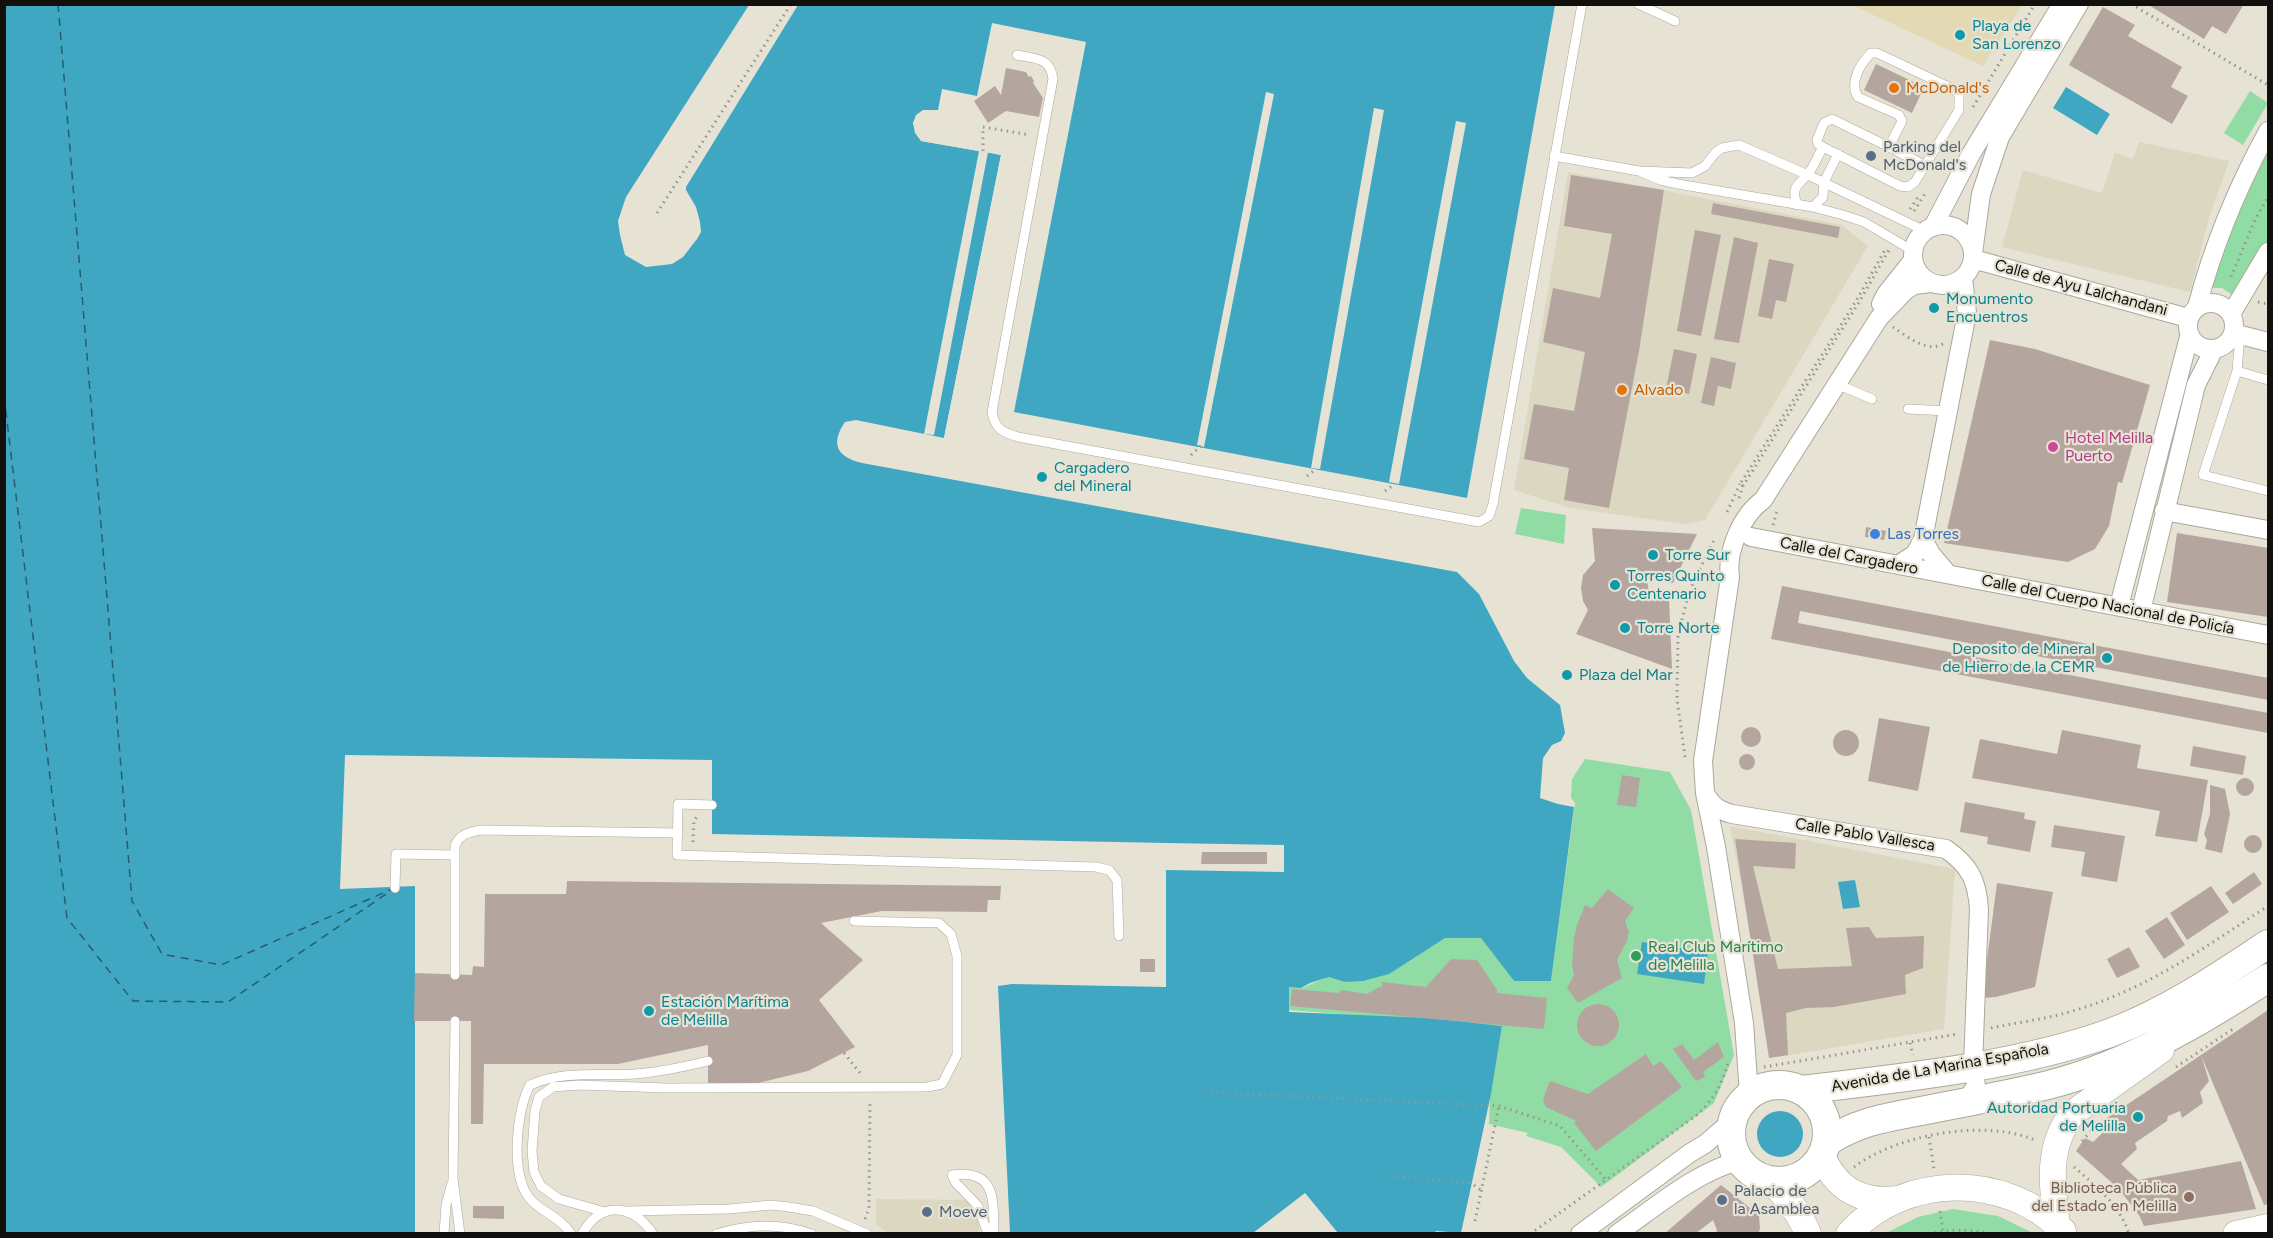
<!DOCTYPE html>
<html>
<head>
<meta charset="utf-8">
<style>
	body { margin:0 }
	#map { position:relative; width:2273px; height:1238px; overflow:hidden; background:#e6e3d5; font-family:Figtree,sans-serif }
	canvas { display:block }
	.frame { position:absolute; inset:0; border:6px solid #12100c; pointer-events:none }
</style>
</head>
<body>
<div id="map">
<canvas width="2273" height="1238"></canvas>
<div class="frame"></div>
</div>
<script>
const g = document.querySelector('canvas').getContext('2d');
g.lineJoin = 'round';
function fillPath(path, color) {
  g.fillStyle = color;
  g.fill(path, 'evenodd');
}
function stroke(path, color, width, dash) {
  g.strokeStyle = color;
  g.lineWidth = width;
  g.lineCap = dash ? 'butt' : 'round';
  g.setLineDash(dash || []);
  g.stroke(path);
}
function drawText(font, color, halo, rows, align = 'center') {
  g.font = font + ' Figtree,sans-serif';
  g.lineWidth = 4.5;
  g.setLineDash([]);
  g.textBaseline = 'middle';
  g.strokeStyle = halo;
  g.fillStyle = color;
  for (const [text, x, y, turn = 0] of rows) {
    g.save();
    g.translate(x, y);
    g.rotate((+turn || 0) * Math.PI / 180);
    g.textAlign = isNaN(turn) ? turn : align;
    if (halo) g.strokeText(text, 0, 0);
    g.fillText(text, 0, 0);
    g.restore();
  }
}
fillPath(new Path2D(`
	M2139 142 2229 161 2209 218 2190 292 2002 247 2023 170 2102 193 2115 152 2133 159Z
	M1568 172 1842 225 1868 246 1705 520 1685 524 1570 508 1514 490Z
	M1730 826 1955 869 1944 1029 1778 1057 1772 1053Z
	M876 1199 979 1200V1233H888L876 1225Z`), '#dbd7c1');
fillPath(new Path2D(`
	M2250 91 2268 103 2243 145 2224 133Z
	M2268 145V240L2237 298 2222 288H2210L2245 187Z
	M1521 508 1566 515 1564 544 1515 534Z
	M1585 759 1670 772 1691 810 1734 1055 1714 1103 1601 1187 1561 1147 1526 1136 1528 1133 1489 1124 1490 1097 1502 1026 1288 1010 1289 986 1302 988 1330 976 1345 982 1444 938 1481 937 1514 981H1551L1575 803 1571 798 1572 779Z
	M1953 1209 1998 1216 2033 1233H1886L1918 1217Z`), '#90dca4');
fillPath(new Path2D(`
	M1852 5H2022L1983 66Z`), '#e3d9b4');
fillPath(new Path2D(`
	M5 5H1555L1467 498 1014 412 1086 42 992 23 977 96 942 89 938 110H923L913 123 921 141 1001 155 944 438 856 420 845 422C830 444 837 457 862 463L1457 572 1479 594 1514 661 1527 678 1560 705 1565 733 1561 741 1552 745 1543 758 1540 798 1558 804 1574 807 1551 981H1514L1481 938H1445L1389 974 1363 981 1345 982 1329 977 1310 983 1301 988 1289 987V1012L1430 1018 1502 1026 1491 1094 1461 1233 1436 1231 1433 1234 1010 1233 998 986 1012 984 1166 987V843L712 834V760L345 755 340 889 415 886V1233L5 1234Z
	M2066 87 2110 114 2097 135 2053 108Z
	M1855 880 1860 907 1843 909 1838 882Z
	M1642 942 1708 952 1704 984 1637 974Z
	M1757 1134a23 23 0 1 1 46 0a23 23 0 1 1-46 0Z`), '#40a7c2');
fillPath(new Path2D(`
	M749 5H798L686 187V190L696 207 700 222 701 232 697 239 683 257 672 264 646 267 625 255 620 235 618 221 626 197Z
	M1266 92 1274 94 1204 447 1197 445Z
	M1374 108 1384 110 1320 469 1311 468Z
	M923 110H938V113H924L918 117 916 123 917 132 922 138 980 147 1002 152 1004 155 947 438H944L1001 155 988 152 934 435 924 434 979 151 921 141 915 133 913 123 916 115Z
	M1456 121 1466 123 1399 484 1389 482Z
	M1166 843 1284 845V872L1166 870Z
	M1305 1193 1338 1233H1253Z`), '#e6e3d5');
stroke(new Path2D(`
	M58 4 132 901 162 954 221 965 392 889
	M4 396 67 918 133 1001 228 1002 392 890`), '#265e6d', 1.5, [8, 6]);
fillPath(new Path2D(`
	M2147 4H2244L2226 34 2212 26 2204 39Z
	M2103 7 2135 25 2128 36 2182 67 2171 87 2188 96 2172 124 2069 65Z
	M1876 64 1924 87 1912 113 1864 90Z
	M1006 68 1026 72 1029 77 1031 76 1034 81 1033 83 1043 98 1039 117 1006 111 988 123 974 101 995 86 1001 95Z
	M1571 175 1664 190 1639 351 1609 508 1564 500 1569 468 1524 459 1534 404 1574 411 1585 352 1543 342 1553 288 1600 298 1612 234 1564 226Z
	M1713 203 1840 227 1838 238 1711 214Z
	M1695 230 1721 235 1701 336 1677 331Z
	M1734 237 1758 243 1739 343 1714 339Z
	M1769 259 1794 264 1786 302 1776 300 1772 319 1758 316Z
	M1990 340 2035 349 2150 385 2122 483 2118 482 2109 526 2095 549 2068 562 1944 543Z
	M1674 349 1697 354 1689 394 1666 389Z
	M1711 357 1736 363 1731 389 1718 386 1714 406 1701 403Z
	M1866 527 1886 531 1884 540 1865 537Z
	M1592 528 1697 534 1673 583 1647 579 1649 593 1669 598 1672 669 1576 634 1588 610 1583 601 1581 588 1583 575 1595 561Z
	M2177 533 2268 548V617L2167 602Z
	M1782 586 2268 678V700L1800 611 1798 623 2268 713V733L1771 639Z
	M1879 718 1930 727 1918 791 1868 781Z
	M1741 737a10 10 0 1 1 20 0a10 10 0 1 1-20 0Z
	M2062 730 2141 745 2137 768 2208 780 2197 842 2155 836 2160 811 1972 778 1980 739 2057 754Z
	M1833 743a13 13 0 1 1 26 0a13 13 0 1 1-26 0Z
	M2193 746 2246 756 2243 775 2190 766Z
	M1739 762a8 8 0 1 1 16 0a8 8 0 1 1-16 0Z
	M1622 775 1640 778 1636 807 1617 805Z
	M2236 787a9 9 0 1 1 18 0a9 9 0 1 1-18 0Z
	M2210 785 2225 789 2230 814 2222 853 2205 849 2207 840 2204 834 2210 814Z
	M1965 802 2025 813 2024 819 2036 821 2030 852 1987 844 1988 837 1960 832Z
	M2054 825 2125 836 2117 882 2081 876 2085 852 2051 847Z
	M2244 844a9 9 0 1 1 18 0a9 9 0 1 1-18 0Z
	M1735 839 1796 843 1795 869 1753 866 1778 969 1852 966 1846 928 1869 927 1876 938 1924 936 1923 968 1905 975 1906 994 1834 1007 1806 1008 1786 1013 1788 1055 1769 1058Z
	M1202 852H1267V864H1201Z
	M2254 872 2262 884 2233 904 2225 893Z
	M567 881 1001 886 1000 900H988L987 912 882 911 821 923 863 960 819 1000 855 1047 808 1071 758 1083 708 1085V1045L618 1064H484L483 1124H471V1021H414L415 973 472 975 473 966 484 967 485 894H566Z
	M1997 883 2053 892 2035 987 1996 997 1982 998Z
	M2211 886 2229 912 2187 940 2170 913Z
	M1608 889 1634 908 1625 921 1629 932 1627 941 1617 960 1622 978 1578 1003 1567 988 1574 975 1572 964 1574 938 1577 925 1585 905 1592 908Z
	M2167 917 2185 945 2164 959 2145 931Z
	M2129 947 2140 967 2117 978 2107 959Z
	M1140 959H1155V972H1140Z
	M1451 959 1477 960 1497 990V993L1547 998 1544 1029 1290 1006 1292 989 1339 993 1341 990 1367 994 1377 988 1382 987V982L1426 987Z
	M1577 1025a21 21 0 1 1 42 0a21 21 0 1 1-42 0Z
	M2268 1010V1204L2264 1205 2201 1055Z
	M1718 1042 1724 1057 1703 1072 1705 1077 1696 1081 1673 1049 1682 1044 1694 1060Z
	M1646 1054 1653 1066 1661 1061 1682 1087 1596 1151 1574 1123 1576 1121 1546 1107 1543 1099 1550 1081 1588 1094Z
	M2201 1055 2209 1081 2200 1092 2203 1103 2182 1118 2180 1111 2168 1116 2167 1121 2135 1143 2137 1149 2121 1164 2138 1180 2241 1161 2256 1209 2144 1226 2139 1215 2119 1189 2076 1151 2085 1138 2093 1142 2110 1126 2107 1118Z
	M1721 1185 1759 1215 1760 1229 1758 1234H1716L1717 1230 1713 1220 1695 1234H1664Z
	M473 1206H504V1219L473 1218Z`), '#b4a69f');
const service = new Path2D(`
	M1638 4 1675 21
	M1871 53H1877L1953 89 1959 94V110L1915 182 1908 187 1900 186 1823 147 1818 144 1817 140 1824 123 1832 119 1889 147 1902 121 1899 115 1858 97C1849 83 1860 64 1871 53Z
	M1017 55C1036 59 1050 57 1053 79L992 412C995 429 1002 432 1018 437L1479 522 1489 516 1493 504 1582 4
	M1889 147 1926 166
	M1554 156 1639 171 1692 173 1705 166 1715 153 1722 148 1739 145 1808 175 1925 231
	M1641 172 1660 180 1678 184 1813 207 1843 215 1864 222 1913 251
	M1797 205C1790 184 1800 186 1809 172 1815 165 1818 155 1823 147
	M1813 207 1823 197 1824 182 1838 154
	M2240 335 2237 371 2203 475 2268 491
	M2237 371 2268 380
	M1837 384 1872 399
	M1908 409 1948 411
	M712 805 678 804 677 855 1096 867 1109 870 1117 880 1119 936
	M395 888 396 854 455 855
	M455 975V846C459 834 470 832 481 830L678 833
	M455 1021 453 1178 460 1234
	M626 1211 729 1209 771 1205 789 1207 813 1211 867 1234
	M605 1212 559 1199 541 1186 534 1172 532 1151 535 1111 539 1097 553 1087 579 1085 667 1088 927 1087 942 1084 957 1055V956L951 934 939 923 854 921
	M444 1234 446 1205 452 1183
	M571 1234C561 1218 544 1213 532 1201 509 1179 516 1110 530 1085 565 1070 599 1076 635 1074 660 1072 684 1067 708 1061
	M582 1234C601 1200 633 1204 653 1234
	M716 1234C749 1224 779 1223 812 1234
	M988 1234 978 1206 956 1183 952 1175C997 1169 993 1200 994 1234`);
const minor = new Path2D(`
	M1913 255a30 30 0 1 1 60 0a30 30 0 1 1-60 0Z
	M1933 227 1971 154 2062 4
	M1973 253 1981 194 2000 137 2079 4
	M1973 259 2188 318
	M2188 326a23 23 0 1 1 46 0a23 23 0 1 1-46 0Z
	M1881 304 1886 294 1913 260
	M2197 307C2213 246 2238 186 2268 131
	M2231 314 2268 252
	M2233 333 2268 342
	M2164 511 2268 530
	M1751 537 2268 635
	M1923 539 1931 554 1948 574
	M1898 565 1915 554 1923 539 1967 313 1963 278
	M2119 606 2189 337
	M2141 611 2196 385 2214 349
	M1706 795C1713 806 1718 810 1732 814L1946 849C1970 866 1977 880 1979 909L1973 1066 1976 1086 1965 1102
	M1749 1095 1744 1023 1716 847 1705 793 1703 761 1730 577C1726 551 1742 515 1763 500L1879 318 1906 290 1914 285 1931 283
	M1580 1234 1690 1153 1705 1144 1733 1120
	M1617 1234C1653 1209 1698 1170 1740 1161`);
const secondary = new Path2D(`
	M1822 1156C1837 1190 1861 1203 1898 1199
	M1770 1180C1786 1196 1800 1213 1808 1234
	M2057 1226C2052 1187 2046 1146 2073 1113L2161 1050
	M1849 1234C1904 1173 2006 1172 2063 1231
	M2236 1234 2268 1227`);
const primary = new Path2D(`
	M1731 1133a48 48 0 1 1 96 0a48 48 0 1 1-96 0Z
	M1801 1090C1901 1078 2015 1067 2110 1033 2167 1012 2218 977 2268 944
	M1827 1142C1859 1121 1885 1118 1921 1111 1965 1102 2009 1095 2052 1084 2131 1063 2200 1022 2268 978`);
stroke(service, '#aba89b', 10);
stroke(minor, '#aba89b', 20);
stroke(secondary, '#aba89b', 27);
stroke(primary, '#aba89b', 30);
stroke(new Path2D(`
	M2131 4 2268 85
	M1973 107 2035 4
	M983 151V127L1030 135
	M1910 209 1918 197
	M1914 211 1926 192
	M657 213 791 4
	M2231 277 2255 220 2268 197
	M2258 302 2268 304
	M1893 327C1907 336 1926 353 1943 344
	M1191 455 1201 446
	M1307 476 1316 469
	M1743 486 1740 484 1856 301 1886 248
	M1385 491 1395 484
	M1739 498 1743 486 1858 304 1889 250
	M1727 512 1740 484
	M1773 525 1777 511
	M1685 757 1677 699 1678 634 1690 590 1715 538
	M693 842 694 820 697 817
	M1991 1028C2019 1022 2048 1019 2076 1010 2149 988 2205 947 2268 906
	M1910 1043 1913 1055
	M844 1053 860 1073
	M1764 1067 1958 1034
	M2176 1067 2233 1029
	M1205 1092 1499 1106 1560 1126 1606 1180
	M1929 1137 1934 1169
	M2082 1141 2098 1123
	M1854 1167C1898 1134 1987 1118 2037 1141
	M2074 1167C2096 1186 2120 1205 2129 1234
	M1391 1176 1471 1183 1481 1190
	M1940 1211 1943 1230
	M865 1219 869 1208 870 1100
	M1475 1221 1499 1106
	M1530 1234 1697 1115C1714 1099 1722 1085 1728 1062
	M1929 1234C1949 1229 1970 1229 1991 1234`), '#98958b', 3, [1.5, 4.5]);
stroke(service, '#fff', 9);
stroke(minor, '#fff', 18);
stroke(secondary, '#fff', 26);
stroke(primary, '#fff', 28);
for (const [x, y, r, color] of [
	[1960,35,6,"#0f9aa8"],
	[1894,88,6,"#e8710a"],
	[1871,156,6,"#5c6f8a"],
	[1934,308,6,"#0f9aa8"],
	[1622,390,6,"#e8710a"],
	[2053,447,6,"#d1479c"],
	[1042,477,6,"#0f9aa8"],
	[1875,534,6,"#3f7fe0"],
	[1653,555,6,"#0f9aa8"],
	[1615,585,6,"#0f9aa8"],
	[1625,628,6,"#0f9aa8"],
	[2107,658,6,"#0f9aa8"],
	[1567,675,6,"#0f9aa8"],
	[1636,956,6,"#2e9e5b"],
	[649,1011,6,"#0f9aa8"],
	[2138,1117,6,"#0f9aa8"],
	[2189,1197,6,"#8d6e63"],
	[1722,1200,6,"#5c6f8a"],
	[927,1212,6,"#5c6f8a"]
]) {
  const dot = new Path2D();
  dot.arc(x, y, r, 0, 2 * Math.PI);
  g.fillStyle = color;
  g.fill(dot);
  stroke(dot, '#e6e3d5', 2);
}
drawText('16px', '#0d838f', '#e6e3d5', [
	["Playa de",1972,26],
	["San Lorenzo",1972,44],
	["Monumento",1946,299],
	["Encuentros",1946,317],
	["Cargadero",1054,468],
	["del Mineral",1054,486],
	["Torre Sur",1665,555],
	["Torres Quinto",1627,576],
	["Centenario",1627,594],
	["Torre Norte",1637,628],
	["Deposito de Mineral",2095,649,"right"],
	["de Hierro de la CEMR",2095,667,"right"],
	["Plaza del Mar",1579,675],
	["Estación Marítima",661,1002],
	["de Melilla",661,1020],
	["Autoridad Portuaria",2126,1108,"right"],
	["de Melilla",2126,1126,"right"]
], 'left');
drawText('16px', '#c56008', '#e6e3d5', [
	["McDonald's",1906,88],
	["Alvado",1634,390]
], 'left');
drawText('16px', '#4e5e75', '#e6e3d5', [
	["Parking del",1883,147],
	["McDonald's",1883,165],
	["Palacio de",1734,1191],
	["la Asamblea",1734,1209],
	["Moeve",939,1212]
], 'left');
drawText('16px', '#12100c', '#e6e3d5', [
	["Calle de Ayu Lalchandani",2081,288,15],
	["Calle del Cargadero",1849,556,11],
	["Calle del Cuerpo Nacional de Policía",2108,605,11],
	["Calle Pablo Vallesca",1865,835,9],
	["Avenida de La Marina Española",1940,1068,-10]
]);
drawText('16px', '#b23c85', '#e6e3d5', [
	["Hotel Melilla",2065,438],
	["Puerto",2065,456]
], 'left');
drawText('16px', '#366cbe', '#e6e3d5', [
	["Las Torres",1887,534]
], 'left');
drawText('16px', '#27864d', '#e6e3d5', [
	["Real Club Marítimo",1648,947],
	["de Melilla",1648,965]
], 'left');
drawText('16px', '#785e54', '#e6e3d5', [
	["Biblioteca Pública",2177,1188],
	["del Estado en Melilla",2177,1206]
], 'right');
</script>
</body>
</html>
